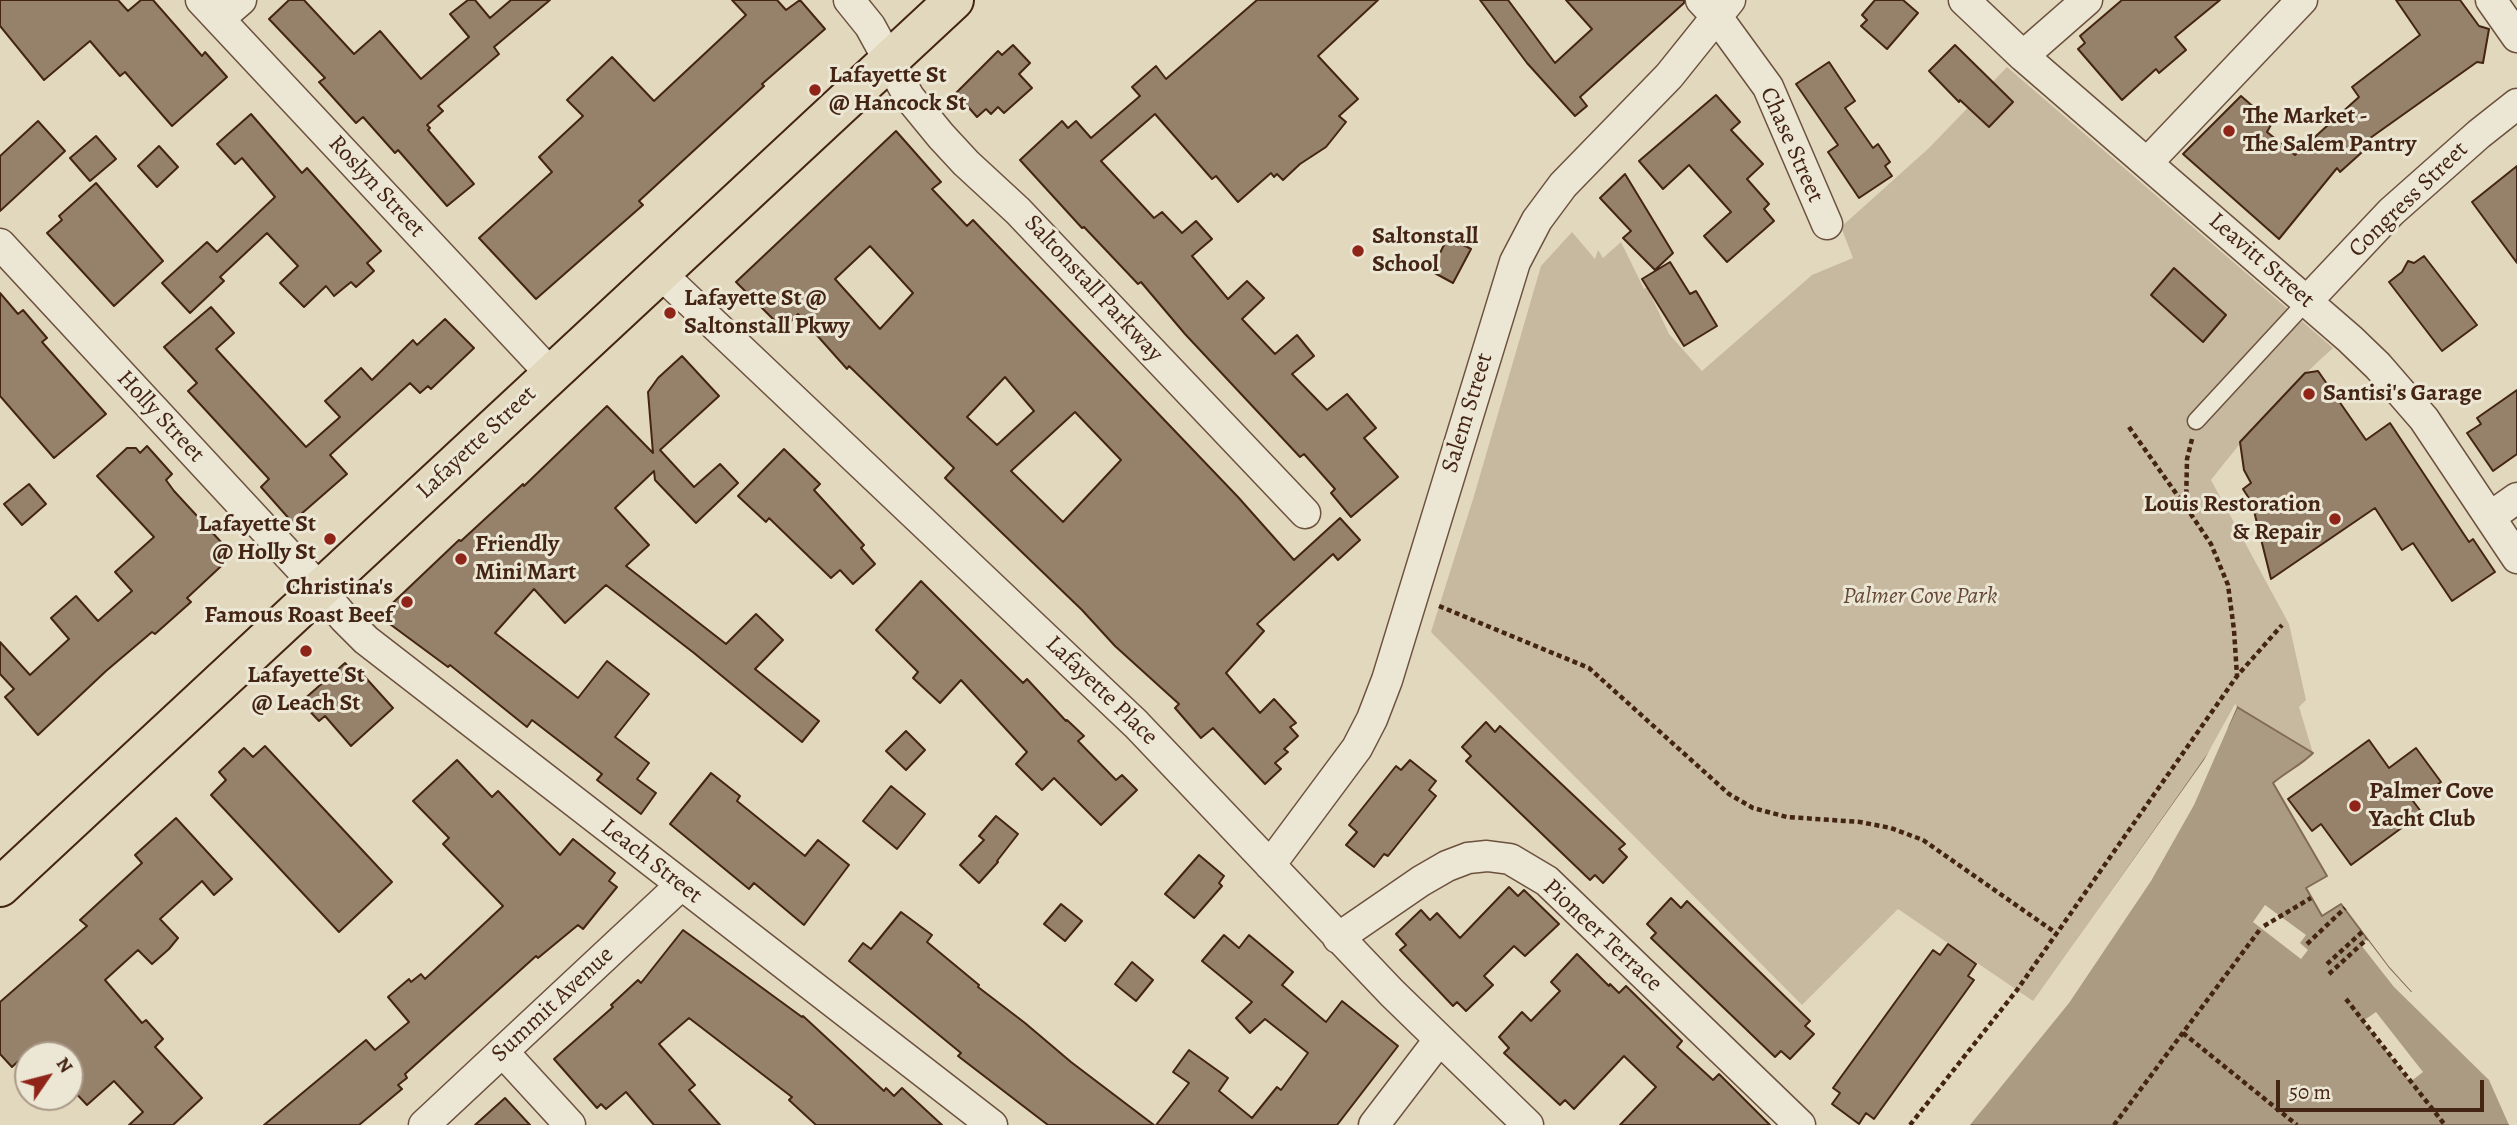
<!DOCTYPE html>
<html>
<head>
<meta charset="utf-8">
<style>
	body { margin:0 }
	#map { position:relative; width:2517px; height:1125px; overflow:hidden; background:#e2d8bd; font-family:Alegreya,serif }
	canvas { display:block }
	.north { position:absolute; left:14px; top:1041px; width:70px; height:70px; box-sizing:border-box; background:#ece6d4; border:2px solid #a99887; border-radius:50%; rotate:55deg; font-size:19px; font-weight:700; line-height:28px; text-align:center; color:#442413 }
	.north::after { content:''; display:block; margin:auto; width:24px; height:32px; background:#8f2418; clip-path:polygon(50% 0,100% 100%,50% 72%,0 100%) }
	.scale { position:absolute; left:2276px; top:1080px; width:208px; height:32px; box-sizing:border-box; border:4px solid #442413; border-top:0; padding-left:9px; font-size:21px; line-height:24px; white-space:nowrap; color:#442413; -webkit-text-stroke:5px #ece6d4; paint-order:stroke }
</style>
</head>
<body>
<div id="map">
<canvas width="2517" height="1125"></canvas>
<div class="north">N</div>
<div class="scale">50 m</div>
</div>
<script>
const g = document.querySelector('canvas').getContext('2d');
g.lineJoin = 'round';
function fillPath(path, color) {
  g.fillStyle = color;
  g.fill(path, 'evenodd');
}
function stroke(path, color, width, dash) {
  g.strokeStyle = color;
  g.lineWidth = width;
  g.lineCap = dash ? 'butt' : 'round';
  g.setLineDash(dash || []);
  g.stroke(path);
}
function drawText(font, color, halo, rows, align = 'center') {
  g.font = font + ' Alegreya,serif';
  g.lineWidth = 6;
  g.setLineDash([]);
  g.textBaseline = 'middle';
  g.strokeStyle = halo;
  g.fillStyle = color;
  for (const [text, x, y, turn = 0] of rows) {
    g.save();
    g.translate(x, y);
    g.rotate((+turn || 0) * Math.PI / 180);
    g.textAlign = isNaN(turn) ? turn : align;
    if (halo) g.strokeText(text, 0, 0);
    g.fillText(text, 0, 0);
    g.restore();
  }
}
fillPath(new Path2D(`
	M2007 67 2333 348C2288 388 2248 432 2211 480L2289 624 2306 700 2299 707 2313 753 2310 752C2301 765 2286 772 2273 783L2327 876 2306 888 2036 1003 1898 909 1802 1005 1431 632 1474 496 1541 266 1572 232 1595 259 1598 250 1603 258 1621 242 1644 289 1647 287 1669 334 1702 371 1812 275 1853 258 1841 227 1929 148Z`), '#c7b9a0');
const water = new Path2D(`
	M2237 707 2313 753C2301 765 2286 772 2273 783L2327 876 2306 888 2322 916 2341 904 2389 968 2517 1109V1125H1948L2228 726Z`);
fillPath(water, '#ac9b83');
stroke(water, '#826b56', 2);
fillPath(new Path2D(`
	M2235 704 2237 707 2194 805 2151 881 2069 1003 1970 1125H1945L2204 760Z
	M2265 905 2306 935 2300 943 2308 950 2301 959 2253 922Z
	M2367 939 2389 968 2411 992 2415 991 2493 1065 2517 1103V1125H2509L2489 1080 2394 987 2361 945Z
	M2376 1012 2423 1072 2410 1082 2363 1021Z`), '#e2d8bd');
const building = new Path2D(`
	M0 0H118L128 11 141 0H153L202 56 205 52 227 77 172 126 125 72 120 76 90 41 44 80 0 26Z
	M289 0H304L354 54 380 31 421 79 469 37 450 14 468 0H475L490 18 511 0H550L494 47 499 54 438 106 443 111 427 125 430 128 428 130 474 184 447 206 398 150 395 153 363 117 356 123 319 82 325 78 269 19Z
	M732 0H777L786 10 800 0 825 29 762 84 764 86 639 201 643 205 536 299 479 238 552 172 539 157 583 116 567 100 612 57 654 101 746 15Z
	M1257 0H1378L1318 56 1358 99 1339 116 1346 122 1326 147 1300 164 1283 180 1277 174 1274 177 1271 173 1238 202 1216 176 1212 179 1155 114 1101 161 1154 218 1162 212 1182 233 1196 221 1212 239 1192 256 1228 299 1247 281 1264 298 1242 319 1275 354 1297 335 1314 356 1292 374 1327 410 1347 394 1376 428 1364 438 1398 477 1351 517 1331 493 1335 489 1304 454 1300 457 1185 334 1141 282 1138 284 1084 227 1082 228 1020 160 1062 121 1068 128 1076 121 1091 138 1140 96 1132 87 1156 66 1166 79Z
	M1480 0H1508L1555 63 1592 29 1566 0H1684V3L1580 97 1587 106 1575 116 1527 63Z
	M1875 0H1903L1918 13 1887 49 1861 26 1867 20 1862 15Z
	M2122 0H2220L2175 37 2186 50 2159 73 2156 69 2122 100 2078 49 2085 43 2080 36Z
	M2396 0H2460L2479 26 2489 29 2483 63 2477 62 2366 141 2370 145 2340 172 2337 168 2279 239 2183 154 2241 96 2272 123 2267 132 2295 155 2359 97 2352 87 2420 35Z
	M1013 45 1030 63 1019 74 1032 88 1004 113 998 107 991 114 986 109 977 117 956 93 998 51 1002 55Z
	M1955 45 2013 102 1989 127 1960 100 1959 102 1929 71Z
	M1829 62 1855 101 1845 108 1873 148 1878 144 1890 162 1885 166 1892 176 1859 198 1828 152 1838 145 1796 84Z
	M1716 95 1740 122 1731 130 1763 164 1747 179 1769 204 1764 209 1774 221 1727 262 1704 236 1731 212 1689 165 1663 189 1639 161Z
	M251 114 302 173 307 168 381 251 367 263 374 271 356 287 351 282 334 296 326 286 304 307 280 283 298 266 267 233 220 277 224 281 190 313 162 283 207 242 217 252 275 197 242 158 235 164 217 144Z
	M38 121 65 151 0 211V156Z
	M896 131 941 182 932 189 967 226 973 220 1238 497 1294 560 1340 518 1360 540 1338 560 1333 554 1257 624 1264 631 1226 673 1260 713 1274 699 1296 723 1290 727 1298 736 1284 749 1288 752 1275 763 1281 769 1265 784 1213 728 1201 738 1175 708 1179 704 1115 646 1082 610 945 478 954 468 849 366 847 369 798 314 783 329 736 282ZM870 246 913 293 880 329 835 279ZM1005 377 1034 411 997 445 967 417ZM1075 412 1121 460 1063 522 1011 471Z
	M96 136 116 159 90 181 70 158Z
	M159 146 178 167 157 187 138 166Z
	M2517 166V263L2472 202Z
	M1625 174 1673 253 1655 270 1623 238 1631 231 1600 198Z
	M96 183 163 261 114 306 47 233 62 220 59 216Z
	M1448 237 1471 249 1453 283 1431 271Z
	M2424 256 2477 325 2442 351 2389 282 2402 272 2408 261 2414 263Z
	M1670 262 1690 294 1696 291 1717 326 1684 346 1642 279Z
	M2174 268 2226 315 2203 342 2151 295Z
	M0 293 18 314 23 310 47 338 42 342 106 414 54 458 0 396Z
	M211 307 234 333 216 349 306 447 340 417 325 401 361 368 372 380 413 340 417 345 445 319 474 348 431 389 428 386 420 393 410 383 330 455 347 474 292 522 261 487 269 479 188 391 197 383 164 347Z
	M682 356 719 396 660 450 694 487 720 464 738 483 696 523 655 480 654 471 615 508 649 545 626 566 726 644 756 614 783 640 755 669 819 721 802 742 694 653 606 585 565 623 534 589 495 633 578 698 607 661 649 694 615 737 649 763 637 779 656 793 641 814 597 780 602 774 532 720 527 727 450 665 448 667 379 616 459 540 461 541 523 484 524 486 607 406 653 453 648 392 658 378Z
	M2318 371 2366 440 2390 423 2469 542 2473 539 2495 572 2452 601 2413 543 2402 550 2375 508 2271 579 2252 503 2243 489 2251 483 2244 470 2240 442 2305 373Z
	M2517 390V454L2493 471 2467 433 2481 424 2477 418Z
	M147 446 172 474 166 480 174 491 233 555 187 598 191 602 155 634 152 632 106 671 38 735 5 697 14 689 0 674V642L30 675 69 639 51 618 76 596 98 621 132 591 115 572 154 537 97 476 127 448H136L140 453Z
	M784 449 820 484 814 490 864 545 861 548 875 564 853 584 840 570 831 578 769 518 766 522 738 496Z
	M29 484 46 504 22 525 4 504Z
	M921 581 1023 683 1027 679 1066 721 1067 720 1084 736 1078 741 1116 780 1122 775 1137 790 1101 825 1054 778 1042 790 1016 764 1027 752 961 680 940 703 913 678 918 672 876 630Z
	M345 663 352 671 356 667 393 708 351 746 325 716 319 721 301 702Z
	M1486 722 1495 732 1500 726 1625 844 1619 849 1627 857 1603 883 1595 875 1590 880 1466 761 1471 756 1462 747Z
	M906 731 925 750 906 770 886 751Z
	M2369 740 2389 768 2416 748 2441 782 2413 801 2422 813 2351 865 2321 824 2312 831 2288 799Z
	M265 746 392 882 339 932 211 795 226 780 219 772 244 748 253 757Z
	M457 760 492 797 498 791 560 855 573 839 615 873 609 881 617 887 583 929 578 925 538 958 536 956 405 1074 407 1078 398 1085 402 1089 359 1125H264L366 1040 375 1050 409 1022 388 997 409 979 411 982 421 974 425 979 503 906 443 844 449 838 413 801Z
	M1410 760 1436 781 1429 790 1436 796 1388 856 1384 854 1374 867 1346 845 1357 832 1349 825 1396 766 1401 770Z
	M711 773 740 796 737 801 805 856 818 840 849 865 804 925 754 883 749 889 670 824Z
	M891 786 925 814 897 849 863 821Z
	M996 816 1018 834 997 861 998 862 979 883 960 865 984 840 979 836Z
	M176 818 232 879 214 895 202 881 160 919 178 938 169 949 152 964 138 950 105 980 142 1023 146 1020 163 1039 155 1047 202 1098 173 1125H129L143 1112 114 1081 87 1105 70 1087V1055H25L12 1067 0 1054V1002L87 926 80 920 142 863 135 855Z
	M1199 855 1224 876 1219 883 1222 886 1194 918 1165 894Z
	M1509 887 1518 896 1524 890 1559 924 1525 956 1514 946 1484 976 1493 985 1466 1011 1457 1002 1453 1006 1400 950 1406 945 1396 934 1421 910 1430 920 1437 913 1460 938Z
	M1671 898 1681 908 1687 901 1810 1021 1805 1026 1814 1034 1790 1059 1781 1051 1775 1057 1651 938 1656 933 1647 924Z
	M1061 904 1082 921 1065 941 1044 924Z
	M901 912 932 935 927 942 979 985 978 987 1025 1023 1071 1062 1154 1125H1048L958 1056 961 1053 849 961 863 943 871 949Z
	M683 930 802 1017 803 1016 884 1091 886 1088 894 1096 902 1088 942 1125H816L789 1100 792 1097 689 1018 659 1044 695 1085 689 1090 720 1125H654L626 1092 606 1109 601 1104 597 1108 554 1059 613 1007 611 1005 638 980 641 983Z
	M1224 935 1239 948 1249 935 1293 972 1282 985 1326 1022 1342 1001 1398 1046 1337 1125H1156L1189 1083 1173 1072 1189 1050 1228 1078 1219 1091 1252 1118 1277 1087 1281 1090 1308 1053 1265 1019 1250 1033 1236 1018 1252 1002 1202 961Z
	M1948 944 1976 964 1968 976 1974 980 1874 1119 1866 1113 1859 1124 1832 1104 1840 1093 1833 1088 1933 950 1940 955Z
	M1577 954 1609 986 1610 984 1619 993 1626 986 1682 1041 1677 1047 1713 1080 1719 1074 1770 1125H1620L1656 1087 1624 1056 1574 1109 1565 1100 1560 1105 1504 1053 1509 1048 1499 1037 1522 1012 1531 1021 1560 991 1551 982Z
	M1132 962 1153 980 1136 1001 1115 984Z
	M505 1098 530 1125H475Z`);
fillPath(building, '#96826b');
stroke(building, '#442413', 2);
const service = new Path2D(`
	M2196 421 2307 301`);
const minor = new Path2D(`
	M201 0 551 374
	M849 0 870 26 909 97 941 136 966 163 1018 211 1305 513
	M1701 0 1717 17 1768 87 1827 224
	M1964 0 2023 56 2350 339 2378 366 2424 419 2517 558
	M2491 0 2517 37
	M219 19 241 0
	M2023 56 2087 0
	M2147 163 2302 0
	M0 244 320 589 344 618 366 640 992 1125
	M660 273 1136 724 1392 993 1528 1125
	M2307 301 2391 212 2479 134 2517 104
	M2490 517 2517 498
	M1270 865 1357 748 1372 719 1387 680 1515 262 1537 220 1563 185 1669 76 1730 0
	M1338 938 1421 881 1447 866 1468 858 1487 856 1510 859 1547 881 1800 1125
	M503 1052 570 1125
	M424 1125 681 885
	M1374 1125 1439 1040`);
const trunk = new Path2D(`
	M0 887 954 0`);
stroke(service, '#6c513e', 19);
stroke(minor, '#6c513e', 33);
stroke(trunk, '#442413', 42);
stroke(new Path2D(`
	M2129 427 2185 506
	M2192 439 2187 459 2186 507 2211 544 2228 585 2234 630 2237 676
	M1439 606 1589 668 1729 794 1753 808 1787 817 1860 822 1891 828 1923 840 2056 933
	M2264 926 2311 898
	M2307 944 2345 908
	M2327 964 2362 932
	M2329 974 2367 939
	M2346 999 2445 1125
	M2183 1033 2297 1125
	M1910 1125 2017 990 2237 676 2282 625
	M2114 1125 2261 928`), '#442413', 4.5, [5, 3.5]);
stroke(service, '#ece6d4', 16);
stroke(minor, '#ece6d4', 30);
stroke(trunk, '#e2d8bd', 38);
for (const [x, y, r, color] of [
	[815,90,7,"#8f2418"],
	[2229,131,7,"#8f2418"],
	[1358,251,7,"#8f2418"],
	[670,313,7,"#8f2418"],
	[2309,394,7,"#8f2418"],
	[2335,519,7,"#8f2418"],
	[330,539,7,"#8f2418"],
	[461,559,7,"#8f2418"],
	[407,602,7,"#8f2418"],
	[306,651,7,"#8f2418"],
	[2355,806,7,"#8f2418"]
]) {
  const dot = new Path2D();
  dot.arc(x, y, r, 0, 2 * Math.PI);
  g.fillStyle = color;
  g.fill(dot);
  stroke(dot, '#ece6d4', 2.5);
}
drawText('bold 24px', '#442413', '#ece6d4', [
	["Lafayette St",829,76],
	["@ Hancock St",829,104],
	["The Market -",2243,117],
	["The Salem Pantry",2243,145],
	["Saltonstall",1372,237],
	["School",1372,265],
	["Lafayette St @",684,299],
	["Saltonstall Pkwy",684,327],
	["Santisi's Garage",2323,394],
	["Louis Restoration",2321,505,"right"],
	["& Repair",2321,533,"right"],
	["Lafayette St",316,525,"right"],
	["@ Holly St",316,553,"right"],
	["Friendly",475,545],
	["Mini Mart",475,573],
	["Christina's",393,588,"right"],
	["Famous Roast Beef",393,616,"right"],
	["Lafayette St",306,676,"center"],
	["@ Leach St",306,704,"center"],
	["Palmer Cove",2369,792],
	["Yacht Club",2369,820]
], 'left');
drawText('24px', '#442413', '#ece6d4', [
	["Chase Street",1791,145,66],
	["Roslyn Street",376,187,47],
	["Congress Street",2409,200,-44],
	["Leavitt Street",2261,261,41],
	["Saltonstall Parkway",1093,289,47],
	["Salem Street",1468,413,-73],
	["Holly Street",160,417,47],
	["Lafayette Street",477,443,-43],
	["Lafayette Place",1101,691,44],
	["Leach Street",651,862,38],
	["Pioneer Terrace",1602,936,43],
	["Summit Avenue",553,1005,-43]
]);
drawText('italic 24px', '#654936', '#ece6d4', [
	["Palmer Cove Park",1920,597]
]);
</script>
</body>
</html>
